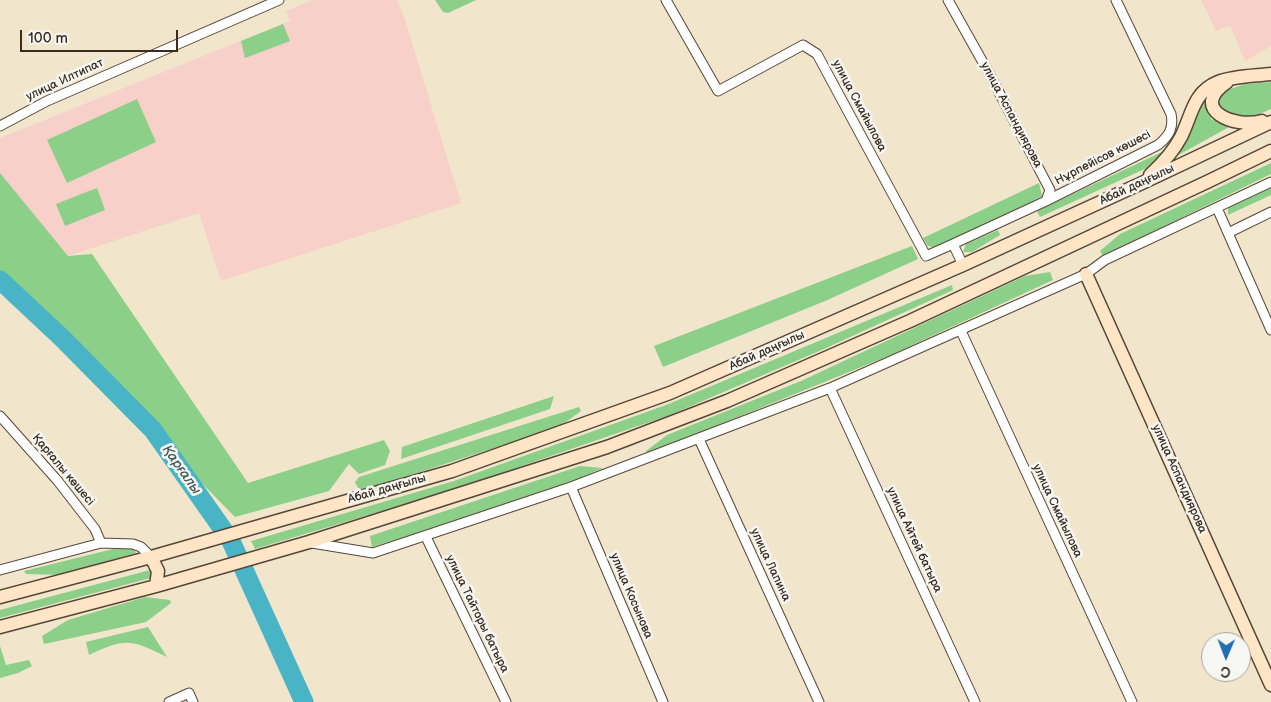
<!DOCTYPE html>
<html>
<head>
<meta charset="utf-8">
<style>
	body { margin:0 }
	#map { position:relative; width:1271px; height:702px; overflow:hidden; background:#f1e5cc; font-family:"Balsamiq Sans",sans-serif }
	canvas { display:block }
	.north { position:absolute; left:1201px; top:632px; width:50px; height:50px; box-sizing:border-box; background:#f6f6f2; border:1px solid #aba49d; border-radius:50%; rotate:181deg; font-size:14px; font-weight:700; line-height:20px; text-align:center; color:#3b2a1e }
	.north::after { content:''; display:block; margin:auto; width:18px; height:22px; background:#1f6fb2; clip-path:polygon(50% 0,100% 100%,50% 72%,0 100%) }
	.scale { position:absolute; left:20px; top:30px; width:158px; height:22px; box-sizing:border-box; border:2px solid #3b2a1e; border-top:0; padding-left:6px; font-size:15px; line-height:18px; white-space:nowrap; color:#3b2a1e; -webkit-text-stroke:4px #f6f6f2; paint-order:stroke }
</style>
</head>
<body>
<div id="map">
<canvas width="1271" height="702"></canvas>
<div class="north">С</div>
<div class="scale">100 m</div>
</div>
<script>
const g = document.querySelector('canvas').getContext('2d');
g.lineJoin = 'round';
function fillPath(path, color) {
  g.fillStyle = color;
  g.fill(path, 'evenodd');
}
function stroke(path, color, width, dash) {
  g.strokeStyle = color;
  g.lineWidth = width;
  g.lineCap = dash ? 'butt' : 'round';
  g.setLineDash(dash || []);
  g.stroke(path);
}
function drawText(font, color, halo, rows, align = 'center') {
  g.font = font + ' "Balsamiq Sans",sans-serif';
  g.lineWidth = 5;
  g.setLineDash([]);
  g.textBaseline = 'middle';
  g.strokeStyle = halo;
  g.fillStyle = color;
  for (const [text, x, y, turn = 0] of rows) {
    g.save();
    g.translate(x, y);
    g.rotate((+turn || 0) * Math.PI / 180);
    g.textAlign = isNaN(turn) ? turn : align;
    if (halo) g.strokeText(text, 0, 0);
    g.fillText(text, 0, 0);
    g.restore();
  }
}
fillPath(new Path2D(`
	M313 0H397L405 20 461 203 221 281 199 213 68 256 0 176V138L290 21 286 11Z
	M1201 0H1271V46L1245 61 1230 25 1216 31Z`), '#f7d0ca');
fillPath(new Path2D(`
	M435 0H476L448 13 443 12Z
	M283 24 290 41 245 58 241 41Z
	M1271 82V109C1254 117 1227 124 1217 102L1224 91 1245 84Z
	M1209 94 1205 103 1211 119 1229 127 1175 157 1191 132 1199 102Z
	M137 99 156 142 67 183 47 140Z
	M1166 150 1149 167 1040 217 1037 211Z
	M1271 163V174L1103 256 1100 251 1120 234Z
	M0 173 68 256 92 254 248 483 384 440 390 451 385 465 359 474 349 464 329 491 235 517 0 278Z
	M1039 183 1042 196 1032 202 933 248 927 245 923 238Z
	M1271 187V195L1228 215V207Z
	M97 188 105 210 65 226 56 204Z
	M998 230 1000 235 972 252H963L966 244Z
	M912 246 918 259 825 301 663 367 654 346Z
	M1050 272 1053 280 891 355 647 454 646 451 667 435 801 381 1025 276Z
	M952 285 953 290 824 349 670 415 455 489 255 549 251 541 454 481 666 405Z
	M554 396 550 409 401 459 402 447Z
	M579 407 581 411 559 427 362 491 358 488 355 482 359 477Z
	M580 466 603 468C529 501 449 523 372 547L370 536Z
	M117 548H133L136 553 60 575 26 574 24 571Z
	M150 570 153 573 151 578 0 618V610Z
	M145 597 170 600 171 603 146 622 44 644 42 636 68 620Z
	M148 627 167 657C132 640 126 637 89 655L86 642Z
	M0 646 6 665 29 660 32 666 18 673 0 678Z`), '#8bcf88');
stroke(new Path2D(`
	M0 280 62 338 153 430 231 541 304 702`), '#49b4c6', 19);
const street = new Path2D(`
	M666 0 718 91 803 45 817 54 926 256 953 244
	M948 0 990 75 1050 190 1046 201 953 244 963 265
	M0 126 47 101 279 0
	M1046 201 1158 145C1169 136 1174 128 1171 114L1116 0
	M1217 208 1228 233 1271 212
	M1228 233 1271 330
	M961 331 1132 702
	M830 388 975 702
	M0 416 57 480 95 529 101 543
	M699 439 819 702
	M571 487 663 702
	M426 537 506 702
	M312 543 373 553 571 487 830 388 1086 274 1105 260 1271 182
	M0 570 101 543 133 544 141 547 151 557
	M169 702 189 693 193 702`);
const secondary = new Path2D(`
	M1227 82C1188 109 1234 129 1262 121
	M1150 175C1162 164 1173 152 1181 137 1192 115 1193 92 1218 82 1234 76 1254 76 1271 74
	M1086 274 1271 685
	M151 557 158 571 156 586
	M0 597 151 557 452 471 670 393 963 265 1142 183 1271 122
	M0 627 156 586 309 542 607 447 727 401 910 321 1207 182 1271 151`);
stroke(street, '#564638', 11);
stroke(secondary, '#564638', 15);
stroke(street, '#fff', 9);
stroke(secondary, '#fde5c5', 12);
drawText('12px', '#3b2a1e', '#f6f6f2', [
	["улица Илтипат",65,80,-25],
	["улица Смайылова",859,106,62],
	["улица Аспандиярова",1011,115,62],
	["Нұрпейісов көшесі",1103,158,-27],
	["Абай даңғылы",1137,185,-25],
	["Абай даңғылы",767,351,-24],
	["Қарғалы көшесі",63,470,50],
	["улица Аспандиярова",1179,479,66],
	["Абай даңғылы",387,489,-16],
	["улица Смайылова",1057,511,65],
	["улица Айтей батыра",914,540,65],
	["улица Лапина",770,565,65],
	["улица Косынова",631,596,67],
	["улица Тайторы батыра",477,614,64]
]);
drawText('italic 14px', '#405a59', '#f6f6f2', [
	["Қарғалы",181,470,55]
]);
</script>
</body>
</html>
